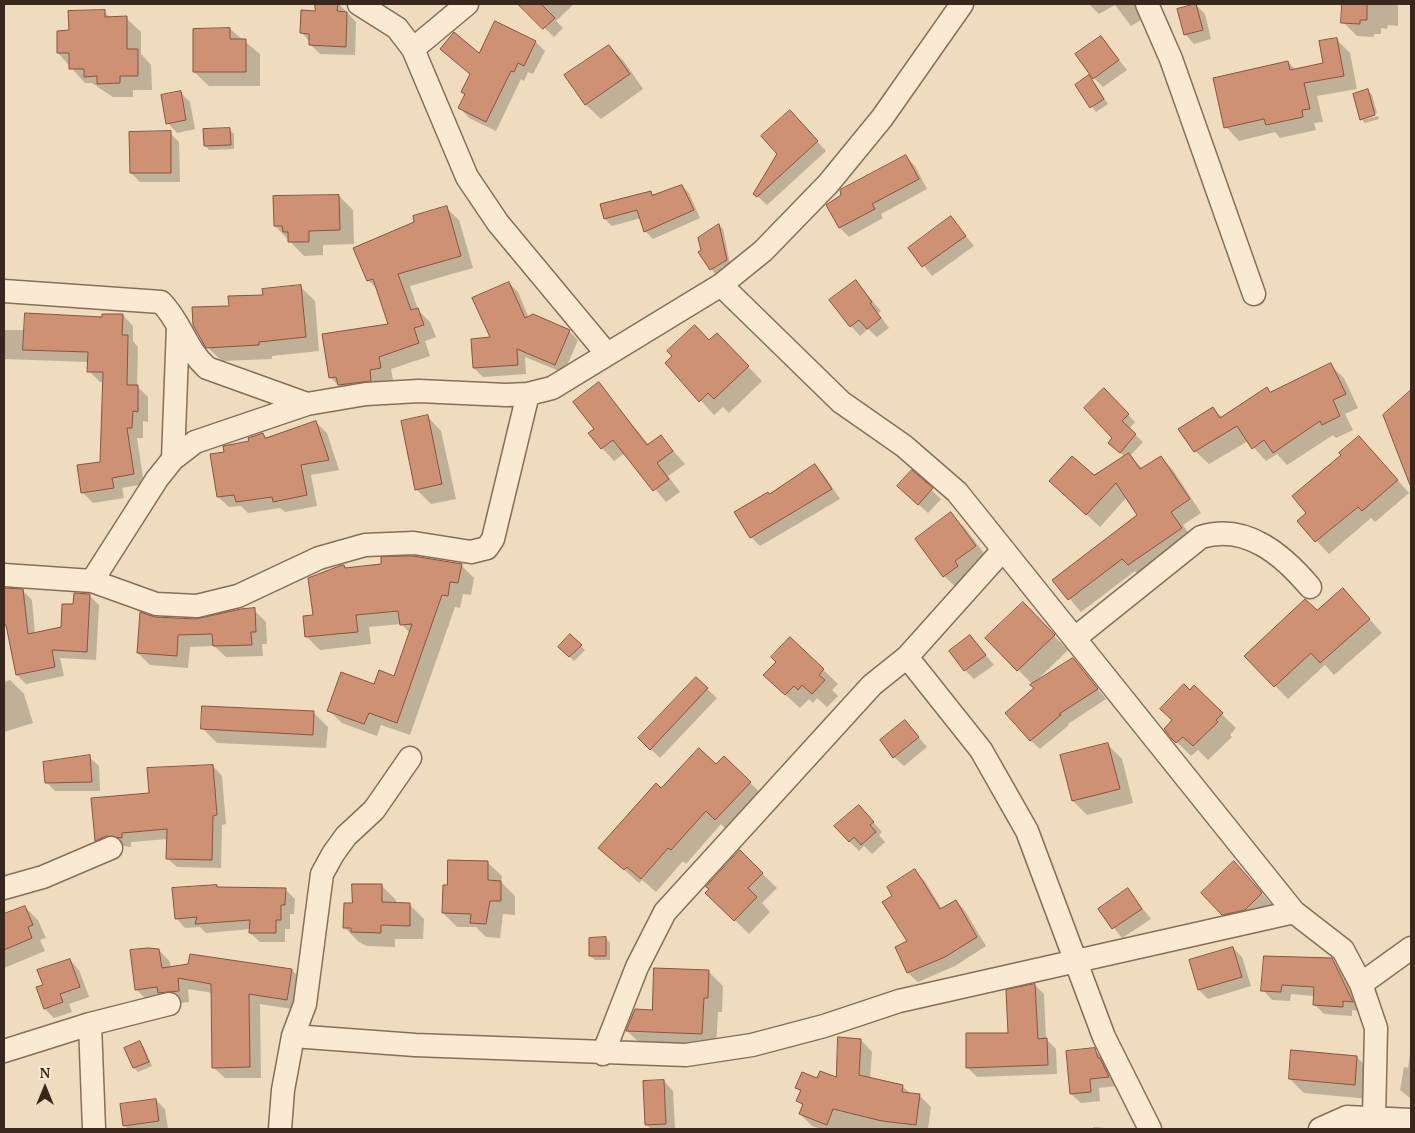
<!DOCTYPE html>
<html>
<head>
<meta charset="utf-8">
<style>
	body { margin:0 }
	#map { position:relative; width:1415px; height:1133px; overflow:hidden; background:#efdcbf; font-family:"PT Serif",serif }
	canvas { display:block }
	.frame { position:absolute; inset:0; border:5px solid #37271c; pointer-events:none }
	.north { position:absolute; left:20px; top:1063px; width:50px; height:50px; -webkit-text-stroke:4px #f6e7cf; paint-order:stroke; rotate:0deg; font-size:14px; font-weight:700; line-height:20px; text-align:center; color:#37271c }
	.north::after { content:''; display:block; margin:auto; width:18px; height:22px; background:#37271c; clip-path:polygon(50% 0,100% 100%,50% 72%,0 100%) }
</style>
</head>
<body>
<div id="map">
<canvas width="1415" height="1133"></canvas>
<div class="frame"></div>
<div class="north">N</div>
</div>
<script>
const g = document.querySelector('canvas').getContext('2d');
g.lineJoin = 'round';
function fillPath(path, color) {
  g.fillStyle = color;
  g.fill(path, 'evenodd');
}
function stroke(path, color, width, dash) {
  g.strokeStyle = color;
  g.lineWidth = width;
  g.lineCap = dash ? 'butt' : 'round';
  g.setLineDash(dash || []);
  g.stroke(path);
}
fillPath(new Path2D(`
	M316 4H339L356 22 355 55 320 54 310 44V42L302 33 316 12Z
	M520 4H574L556 21 563 28 554 37Z
	M1089 4H1134L1143 19 1131 26 1115 5 1099 14Z
	M1340 4H1398V26L1388 25 1387 29 1381 28V34H1374V37L1357 36 1343 22V7Z
	M1196 5 1205 14 1211 39 1194 44 1185 34Z
	M104 12 111 18H126L141 32V54L151 65 152 90H133V97H113L92 83H85L58 53 70 32Z
	M496 23 536 42 545 51 533 74 528 72 524 81 521 79 496 131 469 118 460 108 466 95 462 92Z
	M230 29 260 54V86H209L194 72Z
	M1101 37 1127 70 1103 87 1094 78Z
	M1337 40 1350 53 1357 89 1317 96 1323 122 1314 123 1316 130 1280 138 1275 132 1239 141 1226 127 1288 62 1296 70 1325 64Z
	M608 46 623 60 643 89 601 119 586 105 566 76Z
	M1093 81 1108 104 1096 112 1076 85Z
	M1368 91 1372 95 1377 113 1362 118V120L1361 119Z
	M180 92 190 102 195 129 177 133 168 123Z
	M1378 116 1379 119 1365 123 1362 120Z
	M799 121 826 151 767 205 755 194Z
	M229 130 234 134V149L209 150 205 145Z
	M170 133 179 142 180 182H140L131 173Z
	M906 157 915 166 927 189 881 214 883 218 849 237 840 228 828 205Z
	M682 186 689 193 700 218 653 239 646 232 641 218 612 226 605 219 650 192 654 196Z
	M339 196 353 210 354 244 323 245V255L304 256 275 226Z
	M446 208 459 220 473 268 410 286 418 310 430 322 436 337 425 341 430 356 391 369 393 380 381 382 383 393 342 389 330 377 390 325 378 290 369 281 355 249Z
	M951 218 974 246 932 276 910 248Z
	M719 225 723 229 730 264 715 274 700 253Z
	M856 282 881 311 878 313 889 328 877 337 868 329 860 336 851 326Z
	M509 283 518 292 529 318 569 331 578 340 564 373 525 357 526 374 483 377 474 368 491 338Z
	M301 287 315 301 319 351 272 356V359L222 361 207 347 230 307Z
	M123 315 133 326V341L138 347 137 386 148 397V422L143 421V438H137L144 484 122 488 124 498 93 503 82 492 102 463 104 382H100L89 371V362L4 359V330H26Z
	M710 342 731 349 762 381 729 413 723 407 714 415 667 363Z
	M1330 365 1344 378 1358 408 1345 414 1353 430 1336 438 1333 435 1287 465 1277 454 1266 461 1248 441 1209 464 1195 451 1213 409 1223 418Z
	M599 384 649 445 661 437 685 464 668 476 680 492 666 502 625 453 614 461 602 448 595 429Z
	M1104 390 1135 422 1129 429 1143 442 1130 456 1143 469 1161 457 1173 470 1201 513 1183 525 1194 541 1141 577 1135 571 1081 612 1054 580 1139 515 1127 497 1100 527 1063 493 1125 457 1117 450Z
	M1411 397V471L1403 463 1401 401Z
	M427 416 441 431 456 499 431 504 416 489Z
	M316 422 327 433 339 470 311 475 317 506 285 512 280 508 248 513 241 506 229 507 218 497 225 453 263 434 267 439Z
	M1371 450 1409 493 1375 522 1371 518 1329 554 1298 521 1308 513 1343 455Z
	M815 466 824 475 840 499 760 546 751 537 770 495Z
	M912 472 941 499 928 513 908 495Z
	M951 514 965 528 989 560 959 590 944 576Z
	M461 565 474 578 471 595 463 594 460 608 455 607 410 735 381 725 377 736 342 723 329 710 375 685 395 677 410 633 401 624 369 627 371 644 320 650 307 637 314 616 344 566 347 569Z
	M4 589 23 591 32 600 35 634 62 628 74 605 90 596 99 605 96 660 60 658 64 676 26 684 17 675 6 625Z
	M1343 590 1382 633 1334 675 1325 665 1288 699 1246 656 1317 612Z
	M1023 604 1068 650 1036 681 1073 659 1106 699 1068 724 1069 725 1040 749 1030 740 1036 688 987 638Z
	M254 610 266 622 267 644H262L263 656 226 657 214 646 190 647 188 668 150 665 138 653 155 618 196 620Z
	M570 636 585 650 574 661 560 647Z
	M970 636 994 665 974 679 965 670Z
	M790 638 838 684 832 690 838 696 827 707 817 698 813 703 809 699 800 708 779 689 777 662Z
	M696 679 717 698 660 758 639 738Z
	M10 680 24 694 33 723 4 732V682Z
	M1194 687 1236 728 1230 735 1232 737 1208 760 1198 750 1191 756 1173 738 1174 721Z
	M313 712 328 727 326 748 217 743 203 729Z
	M905 722 927 747 904 766 894 757Z
	M1107 744 1122 759 1133 803 1087 815 1073 801Z
	M89 757 99 766 100 791H55L46 782Z
	M724 758 765 797 730 833 721 824 686 864 683 861 656 892 642 880 639 883 600 848 661 790 716 766Z
	M213 766 222 776 226 824 222 825 221 868 177 867 167 858 168 839 131 842V847L116 845 105 849 96 840 150 794ZM113 835 102 839V836Z
	M868 816 882 832 879 835 885 842 872 854 864 846 859 851 849 841Z
	M740 852 777 888 762 903 770 912 749 934 707 893Z
	M487 862 502 876 501 882 515 896V915L503 914 500 938 486 937 476 927H457L443 913 448 886Z
	M1234 862 1275 908 1238 928 1203 893Z
	M915 871 924 880 942 909 956 901 965 911 986 946 955 966 918 982 908 973 897 948 909 942 894 896Z
	M217 886 219 888 285 889 295 899 294 914H290V929H285V942H260L250 933 251 929 206 933 200 927 185 928 176 918Z
	M382 886 396 900V904L410 905 424 919 423 939H395V947L367 946 359 942 344 927 353 904Z
	M1128 890 1151 919 1122 938 1099 909Z
	M25 907 38 920 46 938 40 940 45 951 4 968V916Z
	M606 938 610 943V960H595L590 956Z
	M1233 948 1242 957 1251 986 1208 999 1199 990 1190 961Z
	M159 950 170 962 171 968 292 970 303 981 298 1010 260 1004 261 1078H225L213 1067V993L188 989 189 1002 170 1004 147 1000 136 989Z
	M70 960 79 970 89 997 69 1004 72 1012 54 1018 45 1009 38 988 44 986Z
	M1332 960 1341 969 1361 1011 1352 1010V1016L1324 1014 1315 1005V996L1291 994 1290 1001 1272 1000 1263 990Z
	M708 971 723 986 722 1012H718L716 1048 642 1045 627 1031Z
	M1035 985 1044 994 1046 1039 1056 1049 1057 1074 977 1077 967 1067 1009 1034Z
	M861 1040 872 1052 870 1079 903 1087 911 1094 919 1095 931 1107 928 1129H821L812 1126 800 1114 803 1106 798 1101 801 1093 797 1088 818 1080 837 1079Z
	M140 1043 144 1047 152 1066 138 1072 134 1068Z
	M1411 1047V1099L1400 1090 1404 1067 1408 1068Z
	M1094 1050 1104 1059 1117 1086 1099 1088 1100 1101 1081 1103 1071 1094Z
	M1357 1057 1371 1072 1369 1099 1304 1093 1290 1079Z
	M664 1081 673 1091 675 1129H651L646 1124Z
	M156 1100 165 1109 168 1129H128L125 1126 122 1105Z
	M1093 1127 1118 1129H1119H1093Z`), '#0003');
const building = new Path2D(`
	M315 4H338L337 11 347 12 346 47 309 45V34L300 33 301 10 315 11Z
	M518 4H541L555 18 543 29Z
	M1196 4 1203 30 1184 35 1177 9Z
	M1342 4H1367V20H1360V24L1341 23Z
	M105 10V17L127 16V49H138V76H120V83L97 84V76L84 77V69H69V53H57V31L69 30 68 11Z
	M495 21 536 41 524 66 518 63 514 72 511 71 486 122 458 108 465 94 461 92 470 74 440 49 454 32 479 53Z
	M230 28V39H246V72H193V29Z
	M1101 36 1119 60 1093 79 1075 54Z
	M1337 38 1344 76 1304 83 1310 109 1302 110 1303 117 1266 125 1264 119 1224 128 1213 78 1288 61 1290 70 1323 63 1319 41Z
	M609 45 630 74 585 105 564 75Z
	M1089 75 1104 99 1090 108 1075 85Z
	M1368 89 1375 115 1360 120 1353 94Z
	M181 91 186 120 166 124 161 95Z
	M790 110 818 141 757 197 753 194 777 154 761 136Z
	M230 128 231 145 204 146 203 129Z
	M171 131V173H130L129 132Z
	M906 155 919 179 872 204 875 209 839 228 826 205 841 195 840 190Z
	M682 185 694 210 644 232 637 210 604 219 600 204 651 191 652 195Z
	M339 195 340 230 309 231V242H288V232H283L282 226H274L273 196Z
	M447 206 461 256 398 274 411 310 418 308 424 325 414 328 419 343 379 357 381 368 370 370 371 381 338 385 336 377 329 378 322 334 388 324 373 279 367 281 353 248 414 222 413 216Z
	M951 216 966 236 922 267 908 248Z
	M719 224 727 260 710 270 698 252 701 250 698 238Z
	M856 280 872 302 870 303 881 318 867 329 859 320 850 327 829 300Z
	M509 282 525 318 533 314 570 330 555 365 517 349 518 365 473 368 471 339 490 337 472 298Z
	M301 285 306 337 259 342V345L206 348 193 325 192 307 229 306 228 296 263 295 262 289Z
	M25 313 102 317V314H123L122 335H128L127 385H138V412L133 411 132 428H127L134 474 112 478 114 488 81 493 77 465 100 462 103 372H87L88 352 23 350Z
	M695 325 709 340 717 333 749 366 714 399 708 393 699 402 665 363 672 356 667 351Z
	M1331 363 1346 394 1333 400 1340 416 1322 425 1320 421 1273 453 1264 440 1252 449 1237 426 1194 452 1178 429 1213 407 1220 418 1267 387 1270 392Z
	M599 382 647 445 661 435 673 451 657 463 669 479 653 491 613 440 601 449 588 433 594 429 573 402Z
	M1104 388 1129 414 1122 421 1136 434 1120 453 1108 443 1112 438 1084 408Z
	M1411 390V484L1410 485 1383 415Z
	M428 415 442 484 415 490 401 421Z
	M316 421 329 460 301 465 307 495 273 502 272 497 236 502 234 495 217 497 210 454 224 452 223 446 249 441 248 438 263 433 265 438Z
	M1359 436 1398 480 1362 511 1358 507 1315 542 1297 521 1306 513 1292 496 1341 455 1339 453Z
	M1129 453 1140 469 1161 456 1190 499 1171 512 1182 528 1128 565 1122 559 1068 600 1052 580 1137 515 1116 483 1086 515 1049 481 1072 456 1094 475Z
	M815 464 832 489 750 538 734 512 768 492 769 494Z
	M912 470 933 488 918 505 897 486Z
	M951 512 976 546 955 561 958 566 943 577 915 539Z
	M413 556 462 564 458 583 450 582 448 596 442 595 397 723 369 713 364 724 327 711 341 672 374 684 379 670 394 676 412 624 400 625 398 611 356 615 358 632 305 637 303 616 313 615 308 578 342 565H344L345 568 381 564V557Z
	M4 588 23 589 28 634 61 627 62 604H73L74 593 90 594 87 652 52 650 55 667 16 675 6 625H4Z
	M1343 588 1370 619 1320 663 1311 653 1274 687 1244 656 1305 599 1317 610Z
	M1023 602 1055 635 1017 671 985 638Z
	M255 608 256 632H251L252 645 213 646 212 634 178 635 177 656 137 653 140 612 155 617 196 619 241 609Z
	M570 634 582 645 569 657 558 647Z
	M970 635 986 655 964 671 949 651Z
	M790 637 824 669 819 675 825 680 812 694 802 685 798 690 794 686 785 695 763 675 776 662 771 657Z
	M1073 658 1098 689 1059 714 1061 715 1030 741 1005 713 1034 688 1030 685Z
	M696 677 708 688 650 750 638 738Z
	M1184 684 1190 690 1194 685 1223 713 1216 720 1218 722 1193 746 1183 737 1176 743 1172 739 1164 729 1172 720 1160 709Z
	M202 706 314 711 313 735 201 729Z
	M905 720 919 737 893 758 880 740Z
	M1108 743 1120 789 1072 801 1060 755Z
	M699 748 716 764 724 756 751 782 715 820 706 811 671 850 668 848 641 879 627 867 624 870 598 848 656 783 661 788Z
	M90 755 92 782 45 783 43 762Z
	M213 765 217 815 213 816 212 860 166 859 167 829 122 833V838L106 836 95 841 91 798 149 793 147 768Z
	M859 805 874 822 870 825 876 832 861 845 854 837 849 842 834 826Z
	M740 850 763 873 748 888 757 897 734 921 705 893 709 889 706 887Z
	M448 860 488 861V880L501 881V901H490L486 924 470 923 471 914 442 913 443 885H447Z
	M1234 861 1262 893 1245 910 1222 915 1201 893Z
	M915 869 940 909 956 900 977 937 945 957 907 973 895 947 907 941 882 902 892 896 887 887Z
	M352 884H382V902L410 903V926L381 925V933L351 932V928H343L344 903H352Z
	M217 885V887L286 888 285 905H281V920H276V933H249L250 920 195 924 197 917 175 919 172 888Z
	M1128 888 1142 909 1112 929 1098 909Z
	M25 906 33 925 28 927 32 938 4 950V914Z
	M606 937V956H589V938Z
	M1233 947 1242 977 1198 990 1189 960Z
	M148 948 159 949 162 968 188 964 190 954 292 969 287 1000 249 994 250 1067 212 1068 211 984 178 978 179 991 158 993 157 987 135 990 130 950Z
	M1264 956 1332 958 1353 1002 1343 1001V1007L1313 1005 1314 987 1282 985 1281 992 1261 991Z
	M70 959 80 987 60 994 63 1002 44 1009 36 987 43 985 37 970Z
	M654 968 709 970 708 998H704L702 1034 626 1031 635 1009 652 1010Z
	M1035 984 1038 1039 1047 1038 1048 1065 966 1068V1033H1008L1006 990Z
	M838 1037 861 1039 859 1075 903 1085 902 1092 920 1094 916 1125 882 1121 833 1109 827 1125 799 1114 803 1104 796 1101 801 1090 795 1088 802 1072 817 1078 820 1071 836 1077Z
	M140 1041 149 1062 133 1068 124 1048Z
	M1095 1048 1098 1058H1100L1109 1077 1090 1079 1091 1092 1070 1094 1066 1051Z
	M1291 1050 1357 1056 1355 1085 1289 1079Z
	M664 1080 666 1124 645 1125 643 1081Z
	M156 1099 159 1121 123 1126 120 1104Z`);
fillPath(building, '#cf9173');
stroke(building, '#89533c', 1);
const street = new Path2D(`
	M359 4 397 28 413 49 467 177 498 223 607 354
	M1147 4 1171 59 1254 294
	M413 49 467 4
	M721 285 841 402 904 446 957 492 1294 912 1343 950 1361 984 1376 1028 1374 1118
	M4 291 161 302C181 322 185 348 207 368L307 404 366 394 419 391 506 395 528 394 552 388 721 285 763 251 828 184 882 118 962 4
	M173 459 178 327
	M4 575 92 581 156 604 197 606 238 596 319 558 365 545 414 543 471 552 487 548 493 539 528 394
	M92 581 157 479 173 459 195 442 307 404
	M1075 638 1201 537C1246 523 1283 555 1310 587
	M907 657 981 750 1027 831 1104 1037 1150 1129
	M4 888 43 877 111 848
	M1361 984 1411 948
	M90 1024 94 1129
	M293 1036 415 1045 686 1055 752 1045 824 1026 899 1001 1294 912
	M4 1051 90 1024 169 1004
	M603 1054 637 967 665 912 872 685 907 657 1002 551
	M280 1129 283 1090 293 1036 305 1004 322 874 333 854 346 836 374 810 410 758
	M1320 1129 1347 1117 1411 1120`);
stroke(street, '#896d57', 25);
stroke(street, '#faead3', 22);
</script>
</body>
</html>
